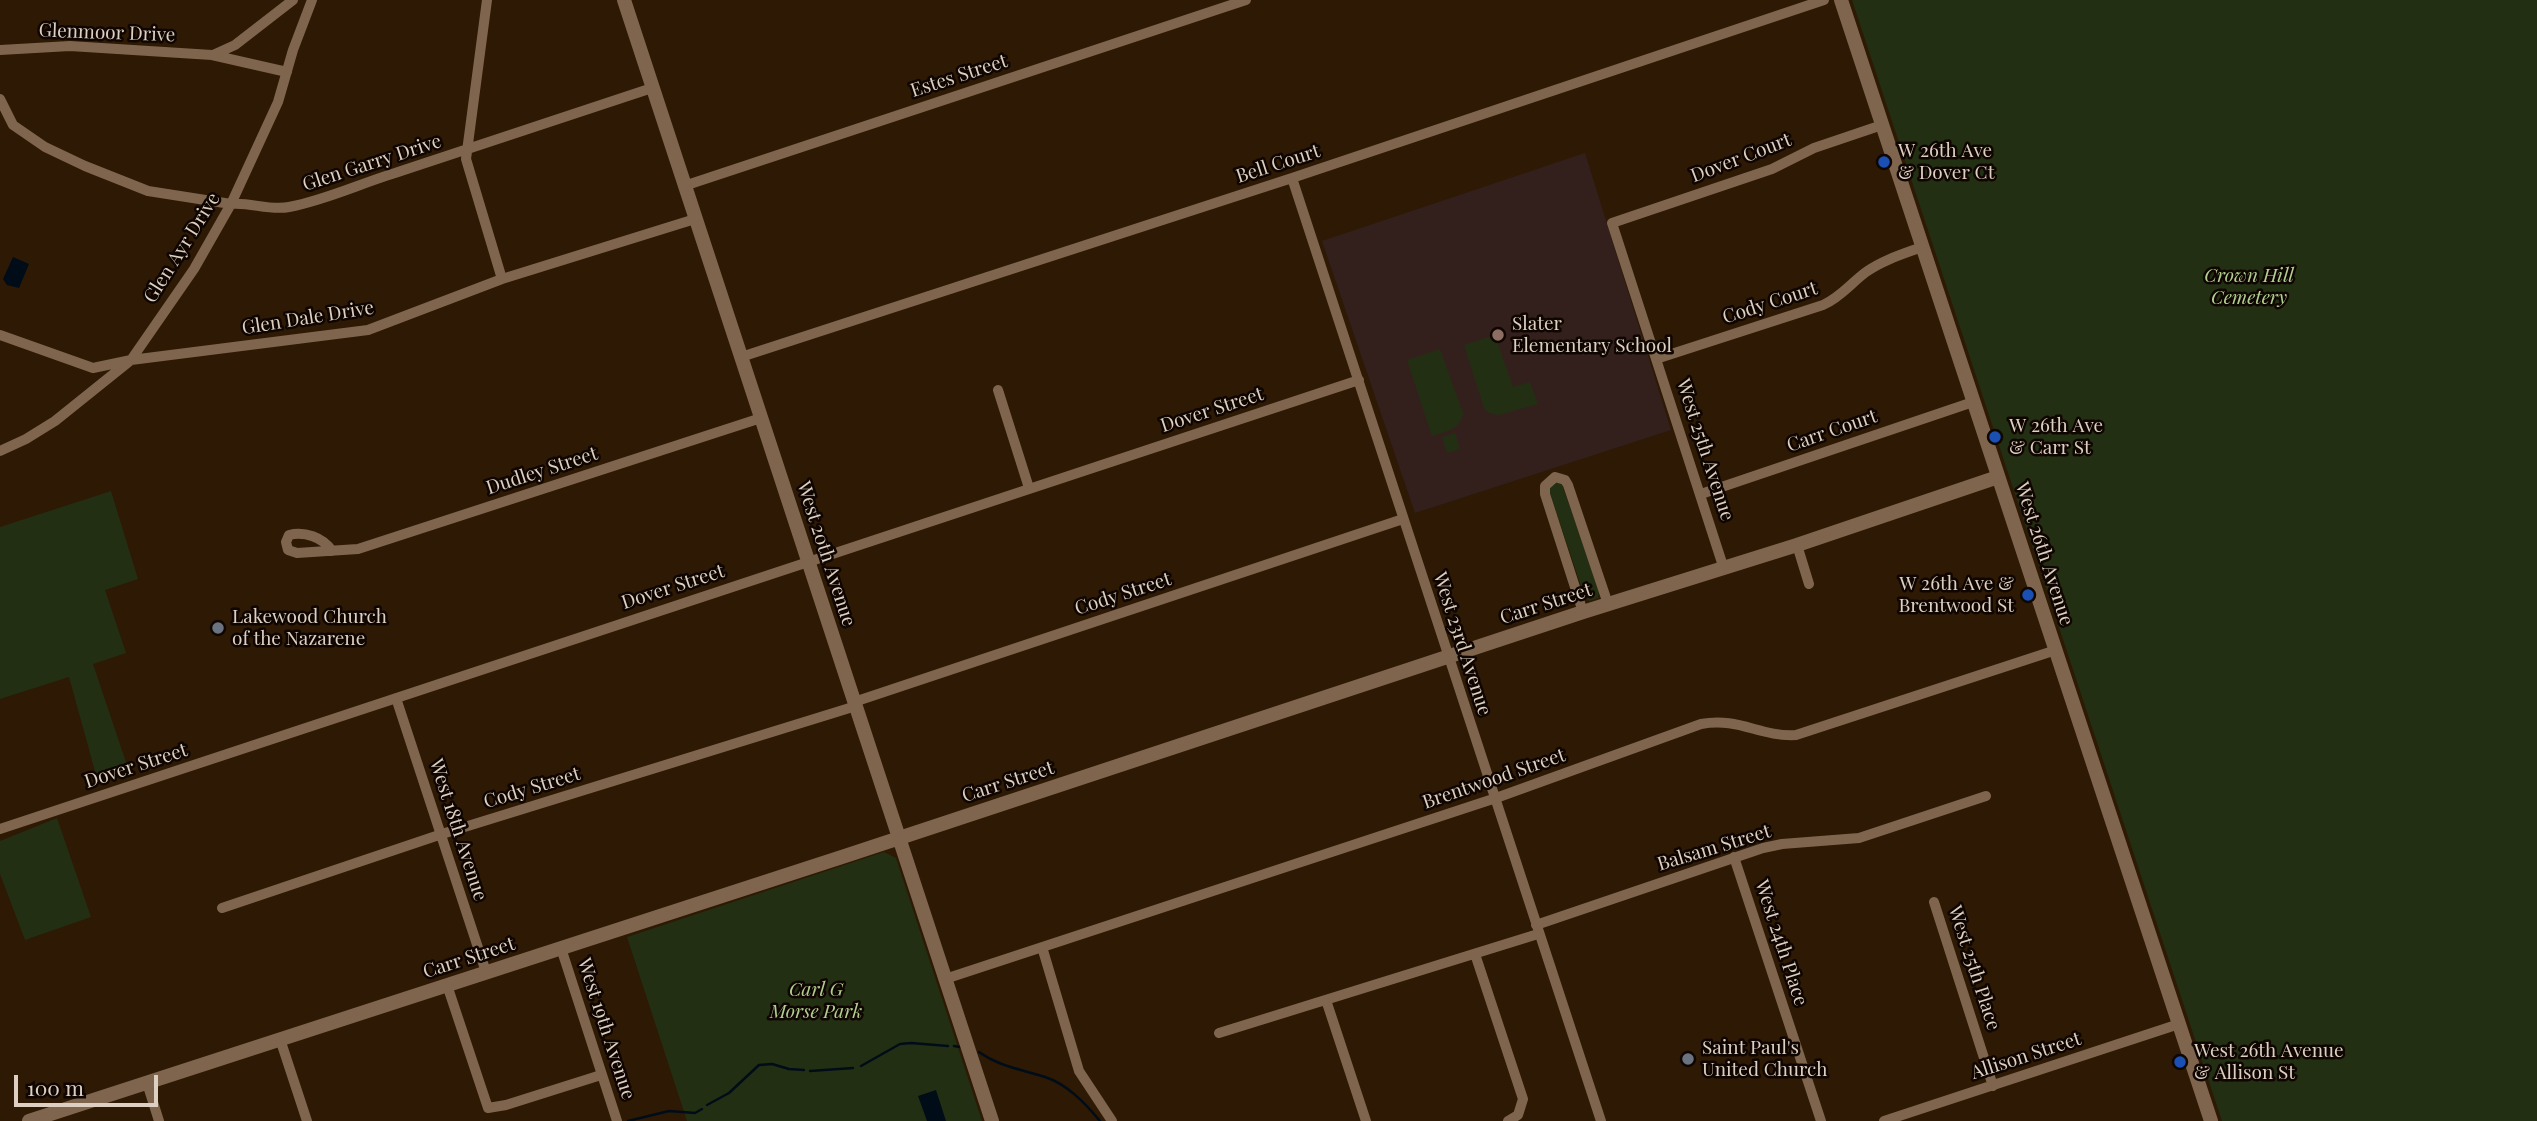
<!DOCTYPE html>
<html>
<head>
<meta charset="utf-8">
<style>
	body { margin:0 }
	#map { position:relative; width:2537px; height:1121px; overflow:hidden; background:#2e1904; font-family:"Playfair Display",serif }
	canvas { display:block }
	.scale { position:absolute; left:14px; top:1075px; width:144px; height:32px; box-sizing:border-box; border:4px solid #ddcfc2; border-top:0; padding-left:9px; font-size:21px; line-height:24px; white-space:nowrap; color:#ddcfc2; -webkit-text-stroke:5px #0f0601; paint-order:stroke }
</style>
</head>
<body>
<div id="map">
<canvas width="2537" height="1121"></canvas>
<div class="scale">100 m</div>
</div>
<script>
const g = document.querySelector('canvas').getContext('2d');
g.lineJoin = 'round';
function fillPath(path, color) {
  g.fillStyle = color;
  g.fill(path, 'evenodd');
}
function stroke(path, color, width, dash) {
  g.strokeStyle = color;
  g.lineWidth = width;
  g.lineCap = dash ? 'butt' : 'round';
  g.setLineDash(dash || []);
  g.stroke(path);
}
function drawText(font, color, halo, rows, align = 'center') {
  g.font = font + ' "Playfair Display",serif';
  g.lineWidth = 5;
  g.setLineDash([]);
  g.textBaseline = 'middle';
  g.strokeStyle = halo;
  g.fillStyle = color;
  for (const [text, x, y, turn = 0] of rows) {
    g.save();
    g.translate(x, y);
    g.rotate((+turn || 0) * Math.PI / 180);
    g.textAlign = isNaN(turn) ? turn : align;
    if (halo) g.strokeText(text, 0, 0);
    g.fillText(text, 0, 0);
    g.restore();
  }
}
fillPath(new Path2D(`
	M1585 153 1671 430 1415 513 1322 241Z`), '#33201d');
fillPath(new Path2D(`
	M1852 0H2537V1121H2222Z
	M1495 335 1513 387 1530 382 1538 404 1499 415 1489 413 1484 408 1464 345Z
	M1440 349 1463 413C1460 430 1447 431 1432 436L1407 360Z
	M1455 433 1460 449 1447 453 1442 437Z
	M1555 482 1562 484 1599 591 1598 598 1590 601 1585 598 1550 493 1549 487Z
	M111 491 138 579 105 590 126 653 93 664 129 771 98 782 69 677 0 699V527Z
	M57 818 91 917 25 940 0 874V841Z
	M884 852 896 858 982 1121H687L627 937Z`), '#232f13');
fillPath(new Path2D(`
	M13 257 29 264 19 288 7 285 3 279Z
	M936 1090 946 1121H927L918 1096Z`), '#000d19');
stroke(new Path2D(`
	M954 1046 960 1047
	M979 1052C1000 1067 1021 1069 1045 1077 1067 1084 1085 1103 1100 1121
	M861 1066 900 1044 911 1043 948 1046
	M810 1071 853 1068
	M707 1105 729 1093 759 1065 772 1064 789 1069 804 1070
	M628 1121 669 1111 695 1113 702 1109`), '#000d19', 2.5);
stroke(new Path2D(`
	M487 0 466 159 502 279
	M0 50 70 46 212 55 287 72
	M213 55 235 45 293 0
	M0 99 13 125 45 147 85 166 148 191 231 204C250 202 270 211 289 207 326 200 359 184 395 173 481 145 566 116 652 88
	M1292 178 1601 1121
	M684 186 1246 0
	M0 335 93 368 131 360 368 330 502 279 695 219
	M741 357 1292 178 1824 0
	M1656 359 1823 305C1841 297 1851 283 1866 272 1883 260 1903 254 1922 247
	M998 390 1029 488
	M0 451 26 439 55 421 131 360 194 269 231 204 278 102 293 50 312 0
	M1701 494 1973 402
	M1797 545 1809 584
	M332 551C323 537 304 531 289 535L286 542 288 550 297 553 358 549 761 418
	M1724 569 1612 223 1772 169 1814 148 1882 125
	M1583 612 1545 494V486L1555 477 1565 480 1568 485 1608 604
	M396 698 486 972
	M854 702 1403 519
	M0 829 1359 380
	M1734 857 1821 1121
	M1934 902 1993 1086
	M222 908 442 834 856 706
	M1536 925 1763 848 1782 844 1859 838 1986 796
	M1042 947 1079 1071 1112 1121
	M561 948 617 1121
	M1475 954 1523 1099 1518 1115 1508 1121
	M945 979 1496 798 1701 724C1739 717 1760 737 1796 735L2056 650
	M447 985 488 1108 506 1105 601 1075
	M1326 1000 1366 1121
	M1219 1033 1538 934
	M280 1039 307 1121
	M147 1083 159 1121
	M1884 1121 2179 1024`), '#7f654e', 10);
stroke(new Path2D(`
	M624 0 992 1121
	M1841 0 2211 1121
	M29 1121 848 855 1583 612 1797 545 1998 477`), '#7f654e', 14);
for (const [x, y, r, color] of [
	[1884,162,7,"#1a4fb4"],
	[1498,335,7,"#8d6e63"],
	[1995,437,7,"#1a4fb4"],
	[2028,595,7,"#1a4fb4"],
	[218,628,7,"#6b7280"],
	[1688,1059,7,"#6b7280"],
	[2180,1062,7,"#1a4fb4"]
]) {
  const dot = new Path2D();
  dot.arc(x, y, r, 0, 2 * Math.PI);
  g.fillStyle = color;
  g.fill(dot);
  stroke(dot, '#0f0601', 2.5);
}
drawText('19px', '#ddcfc2', '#0f0601', [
	["Glenmoor Drive",107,33,2],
	["Estes Street",959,76,-18],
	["Dover Court",1741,158,-21],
	["Glen Garry Drive",372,163,-18],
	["Bell Court",1278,164,-18],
	["Glen Ayr Drive",182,248,-58],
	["Cody Court",1770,303,-18],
	["Glen Dale Drive",308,318,-9],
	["Dover Street",1212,410,-18],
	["Carr Court",1832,431,-19],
	["West 25th Avenue",1705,450,72],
	["Dudley Street",542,471,-18],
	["West 20th Avenue",826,554,72],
	["West 26th Avenue",2044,554,72],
	["Dover Street",673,587,-18],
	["Cody Street",1123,594,-18],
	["Carr Street",1546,604,-18],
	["West 23rd Avenue",1462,644,72],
	["Dover Street",136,766,-18],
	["Brentwood Street",1494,779,-19],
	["Carr Street",1008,782,-18],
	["Cody Street",532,788,-17],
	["West 18th Avenue",458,830,72],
	["Balsam Street",1714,848,-17],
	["West 24th Place",1781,943,72],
	["Carr Street",469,958,-18],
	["West 25th Place",1974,968,72],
	["West 19th Avenue",606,1029,72],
	["Allison Street",2026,1056,-18]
]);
drawText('19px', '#ddcfc2', '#0f0601', [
	["W 26th Ave",1898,151],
	["& Dover Ct",1898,173],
	["Slater",1512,324],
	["Elementary School",1512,346],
	["W 26th Ave",2009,426],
	["& Carr St",2009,448],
	["W 26th Ave &",2014,584,"right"],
	["Brentwood St",2014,606,"right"],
	["Lakewood Church",232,617],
	["of the Nazarene",232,639],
	["Saint Paul's",1702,1048],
	["United Church",1702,1070],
	["West 26th Avenue",2194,1051],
	["& Allison St",2194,1073]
], 'left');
drawText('italic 19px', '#b1cf90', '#0f0601', [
	["Crown Hill",2249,276],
	["Cemetery",2249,298],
	["Carl G",816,990],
	["Morse Park",816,1012]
]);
</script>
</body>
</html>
